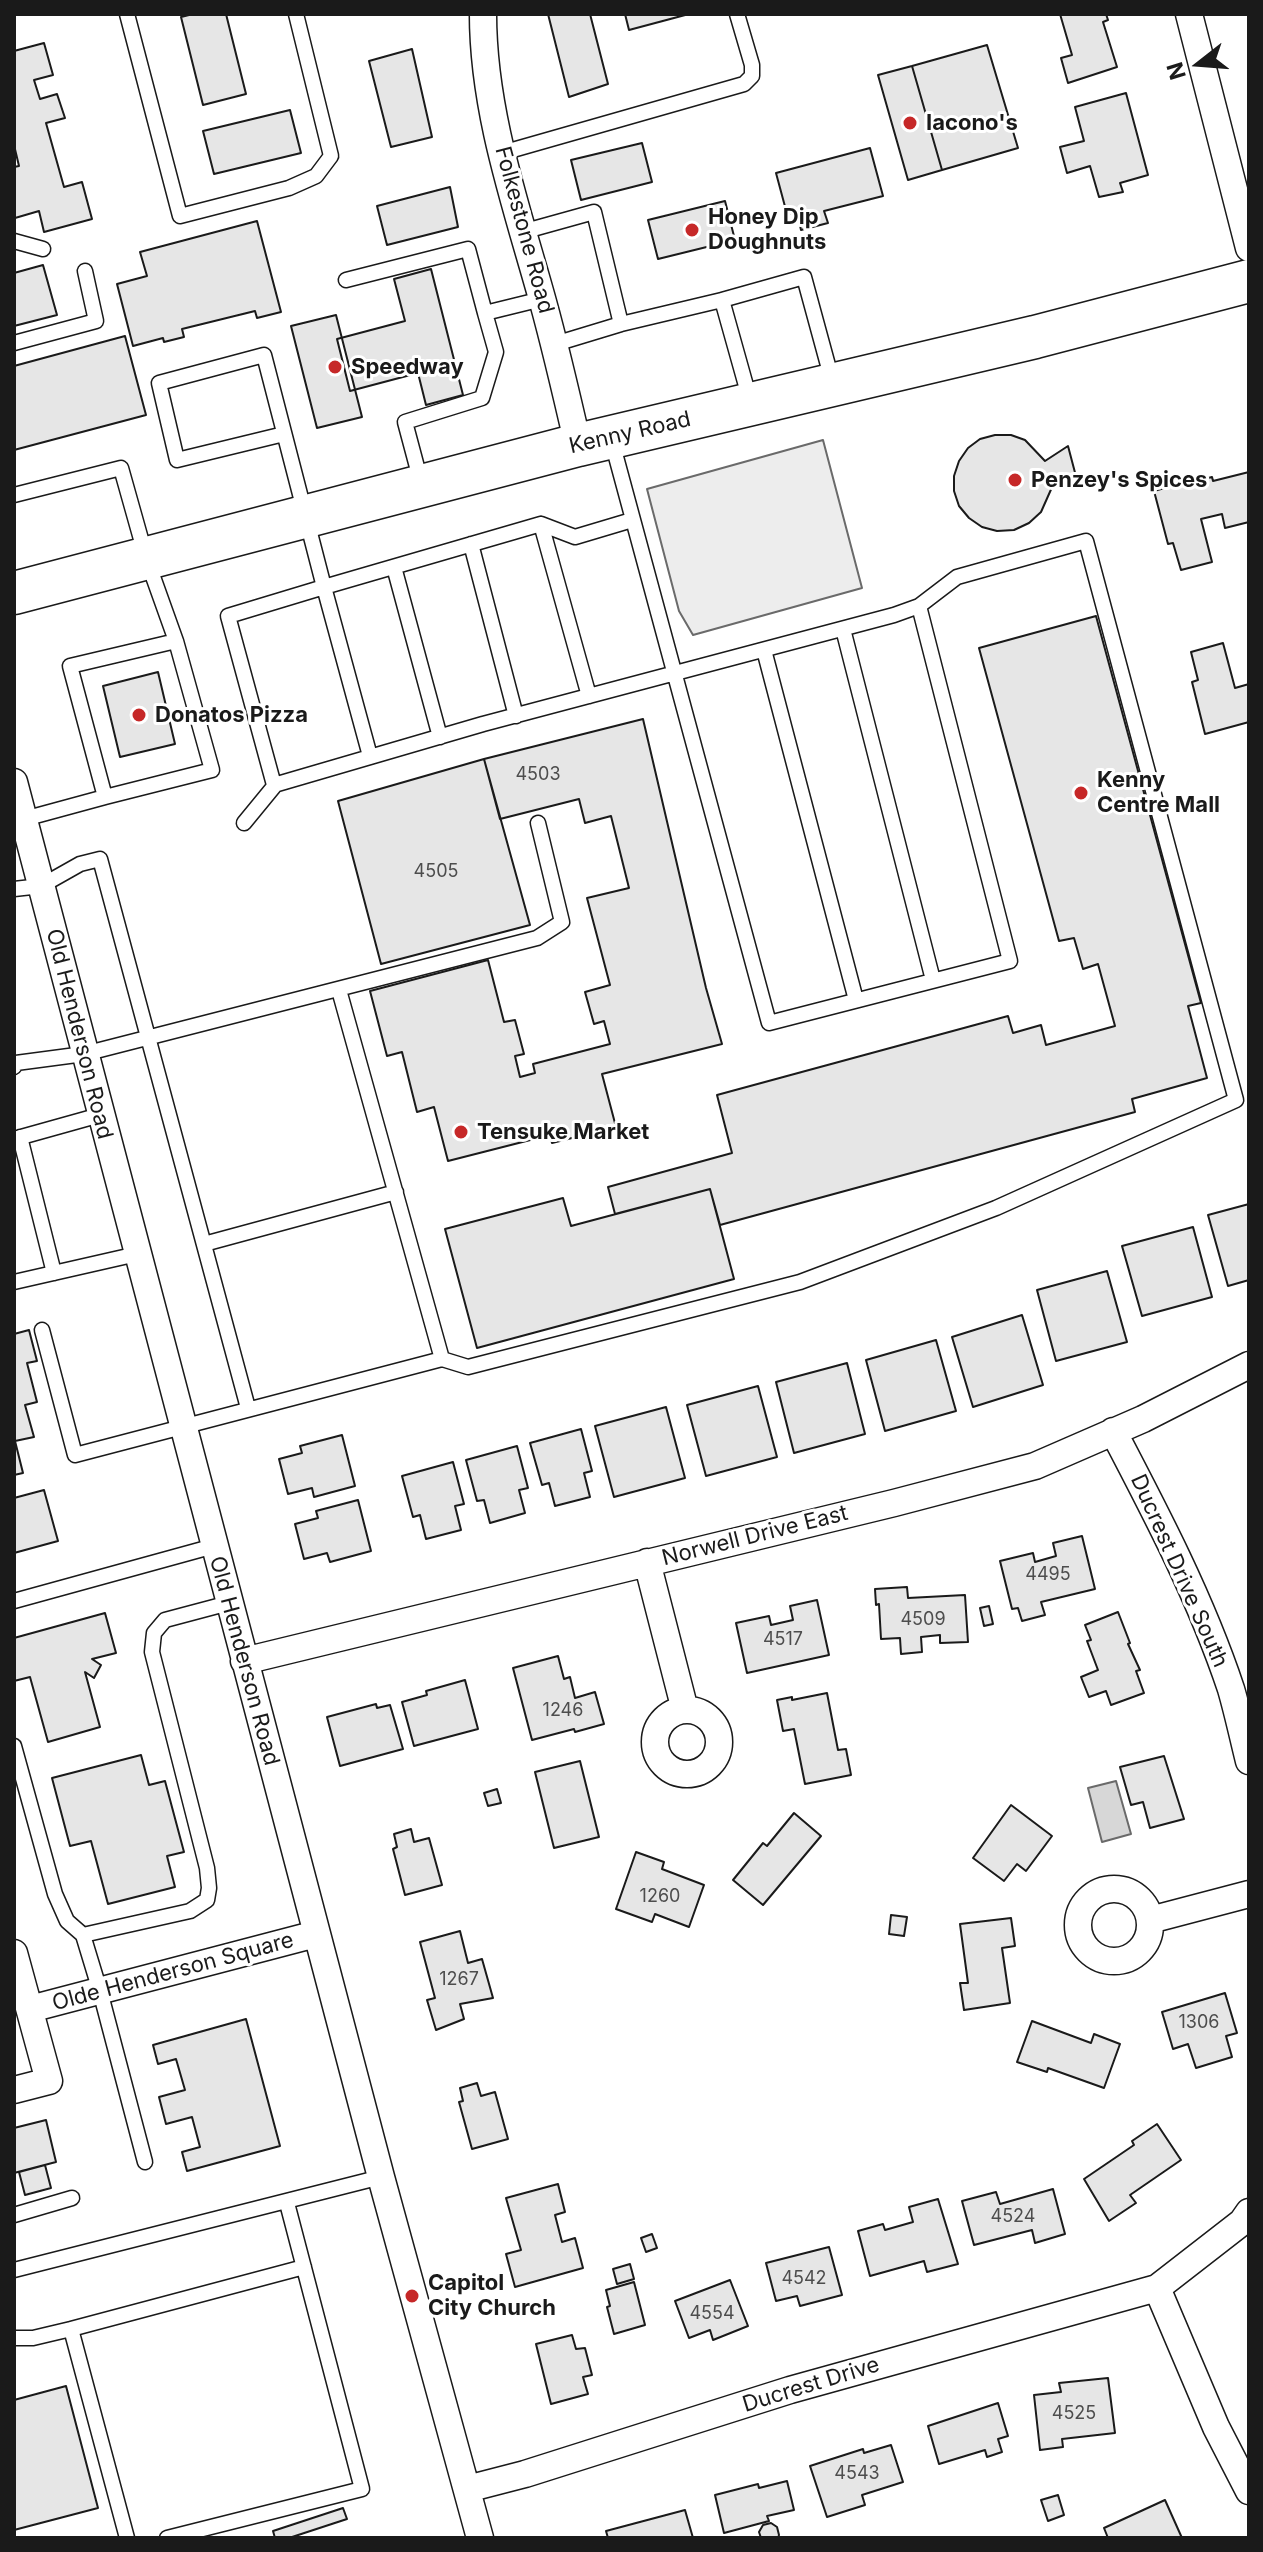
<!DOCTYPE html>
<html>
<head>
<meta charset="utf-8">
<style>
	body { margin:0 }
	#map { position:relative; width:1263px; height:2552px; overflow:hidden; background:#fff; font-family:Inter,sans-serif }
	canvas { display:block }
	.frame { position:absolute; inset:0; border:16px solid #1a1a1a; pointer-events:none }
	.north { position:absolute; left:1159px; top:24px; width:80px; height:80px; -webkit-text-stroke:6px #fff; paint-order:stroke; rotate:253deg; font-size:22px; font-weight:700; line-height:32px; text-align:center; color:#1a1a1a }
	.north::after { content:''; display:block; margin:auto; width:28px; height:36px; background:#1a1a1a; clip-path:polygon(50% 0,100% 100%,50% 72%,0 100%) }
</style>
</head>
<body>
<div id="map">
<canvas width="1263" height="2552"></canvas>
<div class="frame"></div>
<div class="north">N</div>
</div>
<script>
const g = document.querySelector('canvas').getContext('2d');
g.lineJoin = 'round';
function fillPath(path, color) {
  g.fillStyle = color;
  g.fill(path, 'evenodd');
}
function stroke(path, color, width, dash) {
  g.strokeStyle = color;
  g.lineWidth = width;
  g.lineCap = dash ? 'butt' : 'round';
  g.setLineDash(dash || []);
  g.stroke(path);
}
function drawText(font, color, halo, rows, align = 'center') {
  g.font = font + ' Inter,sans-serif';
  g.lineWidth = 6;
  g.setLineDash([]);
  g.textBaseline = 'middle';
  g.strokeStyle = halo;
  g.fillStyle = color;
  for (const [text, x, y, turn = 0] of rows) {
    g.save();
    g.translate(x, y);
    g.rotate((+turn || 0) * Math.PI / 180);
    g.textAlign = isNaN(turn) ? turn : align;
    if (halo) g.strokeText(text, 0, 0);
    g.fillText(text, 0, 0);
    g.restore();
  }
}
const green = new Path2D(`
	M823 440 862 588 693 635 679 611 647 489Z`);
fillPath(green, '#ededed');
stroke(green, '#6a6a6a', 2);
const water = new Path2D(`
	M1116 1781 1131 1834 1102 1842 1088 1788Z`);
fillPath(water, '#d7d7d7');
stroke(water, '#6a6a6a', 2);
const building = new Path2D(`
	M193 14H226L246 94 203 105 181 17Z
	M548 14H590L608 84 569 97Z
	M625 14H689L629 30Z
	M1060 14H1106L1108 20 1103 22 1117 67 1068 83 1061 58 1072 55Z
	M44 43 53 75 34 80 40 99 57 94 65 118 46 123 64 187 82 182 92 219 44 232 39 211 15 218 14 216V167L19 166 14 145V51Z
	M987 45 1018 148 942 170 912 66Z
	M412 49 432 137 391 147 369 61Z
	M912 66 942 170 908 180 878 75Z
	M1126 93 1148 175 1120 183 1123 192 1099 197 1090 166 1067 173 1060 147 1084 141 1075 107Z
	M290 110 301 153 214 174 203 131Z
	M642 143 652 182 581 200 571 160Z
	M870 148 883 196 824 211 828 223 801 230 797 212 787 214 776 173Z
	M450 187 458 227 387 245 377 206Z
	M725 201 735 240 658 259 648 220Z
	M257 221 281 312 257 318 255 311 182 329 184 337 164 342 163 338 133 346 117 284 147 276 140 252Z
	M43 265 57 315 14 326V273Z
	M431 269 463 395 426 405 418 373 350 391 337 339 405 321 394 279Z
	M336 315 362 417 317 428 291 326Z
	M125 336 146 415 14 450V366Z
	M995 435H1011L1025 440 1045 461 1068 446 1078 484 1053 485 1041 512 1029 523 1014 530 997 531 982 527 969 518 959 506 954 491V476L959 461 968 448 980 439Z
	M1249 472V522L1225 528 1222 514 1201 519 1212 562 1181 570 1173 543 1168 544 1154 491 1186 482V484L1212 477 1213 481Z
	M1096 616 1201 1003 1188 1006 1207 1078 1132 1099 1135 1112 720 1225 710 1189 615 1214 608 1187 732 1153 717 1095 1008 1016 1013 1033 1041 1025 1046 1045 1115 1026 1098 964 1083 969 1074 938 1059 941 979 648Z
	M1223 643 1235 688 1249 684V722L1205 734 1192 682 1198 680 1191 652Z
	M158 672 175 744 120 757 103 686Z
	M643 719 706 988 722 1044 602 1074 616 1127 552 1143 550 1135 448 1161 434 1107 417 1112 402 1052 387 1056 370 991 488 960 504 1022 515 1020 524 1054 515 1056 520 1077 535 1073 533 1064 610 1044 604 1021 594 1024 585 992 610 985 587 898 629 888 611 816 585 823 579 799 500 819 484 759Z
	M484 759 530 925 381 964 338 801Z
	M710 1189 734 1279 477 1348 445 1229 563 1198 571 1226Z
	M1249 1204V1280L1228 1286 1208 1215Z
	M1193 1227 1212 1297 1142 1316 1122 1246Z
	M1107 1271 1127 1342 1056 1361 1037 1290Z
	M1022 1315 1043 1385 973 1407 952 1337Z
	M29 1330 37 1361 27 1363 37 1402 25 1405 34 1437 15 1441 23 1473 14 1475V1334Z
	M936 1340 956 1411 885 1431 866 1360Z
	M847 1363 865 1434 794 1453 776 1382Z
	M758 1386 777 1457 706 1476 687 1405Z
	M666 1407 685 1478 614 1497 595 1426Z
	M581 1429 592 1471 584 1473 590 1497 555 1506 549 1483 542 1485 530 1443Z
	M342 1435 355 1486 314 1497 312 1488 288 1494 279 1459 302 1453 300 1446Z
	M517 1446 528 1488 519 1490 525 1513 490 1523 484 1500 477 1501 466 1460Z
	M453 1462 464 1504 455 1506 461 1530 426 1539 420 1515 413 1517 402 1476Z
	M44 1490 58 1541 14 1553V1498Z
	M358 1500 371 1551 330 1562 327 1553 304 1559 295 1524 318 1518 316 1511Z
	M1082 1536 1095 1589 1041 1602 1045 1615 1022 1621 1018 1608 1012 1609 1000 1561 1033 1553 1035 1562 1056 1556 1053 1543Z
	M907 1587 908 1598 965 1595 968 1642 940 1643V1635L921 1637 922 1652 901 1654 900 1638 881 1639 879 1604 876 1605 875 1589Z
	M817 1600 829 1655 747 1673 736 1623 769 1616 771 1625 793 1620 790 1606Z
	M989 1606 993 1624 984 1626 980 1608Z
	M1118 1612 1130 1643 1128 1644 1140 1670 1136 1671 1144 1693 1111 1705 1106 1691 1089 1697 1081 1677 1098 1670 1087 1641 1091 1640 1085 1625Z
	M105 1613 116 1653 92 1659 101 1665 94 1678 85 1672 100 1727 48 1742 30 1677 14 1681V1638Z
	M558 1656 564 1679 570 1677 575 1698 595 1692 604 1724 575 1732 574 1729 532 1740 513 1668Z
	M465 1680 478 1729 414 1746 402 1702 427 1695 426 1691Z
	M827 1693 838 1750 846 1749 851 1775 805 1784 794 1729 783 1731 777 1700 792 1697V1700Z
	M376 1704 377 1708 390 1705 403 1749 340 1766 327 1717Z
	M141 1755 149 1785 165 1781 184 1852 167 1856 175 1887 108 1904 91 1841 70 1846 52 1778Z
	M1164 1756 1184 1819 1150 1828 1143 1802 1131 1805 1120 1767Z
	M580 1761 599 1837 554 1848 535 1772Z
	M497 1789 501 1803 488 1806 484 1793Z
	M1011 1805 1052 1836 1026 1871 1017 1864 1004 1881 973 1858Z
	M794 1813 821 1836 763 1905 733 1880 763 1843 767 1846Z
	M411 1829 414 1842 429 1838 442 1885 405 1895 393 1849 397 1847 394 1834Z
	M636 1852 664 1862 662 1869 704 1885 689 1927 655 1914 652 1922 616 1909Z
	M891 1915 907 1917 904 1936 889 1934Z
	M1011 1918 1015 1946 1002 1948 1010 2003 964 2010 960 1983H968L960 1924Z
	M460 1931 468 1963 482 1959 493 1998 460 2004 464 2019 436 2030 427 2000 435 1998 420 1942Z
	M1225 1993 1237 2033 1226 2036 1232 2057 1196 2068 1188 2044 1173 2049 1162 2012Z
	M246 2019 280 2146 187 2171 182 2152 200 2147 192 2117 166 2124 159 2097 185 2090 176 2059 158 2064 153 2045Z
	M1032 2021 1091 2043 1094 2034 1120 2044 1104 2088 1048 2068 1047 2072 1017 2062Z
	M477 2083 481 2096 495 2092 508 2139 472 2149 459 2102 463 2101 460 2088Z
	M46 2120 56 2162 14 2173V2128Z
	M1157 2124 1181 2160 1130 2195 1136 2203 1109 2221 1084 2179 1134 2145 1132 2141Z
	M45 2165 51 2188 25 2195 19 2172Z
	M558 2184 565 2212 555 2215 562 2242 575 2238 583 2268 515 2287 506 2254 521 2250 506 2198Z
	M1053 2189 1065 2234 1035 2243 1032 2230 974 2245 962 2201 996 2192 1000 2204Z
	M938 2199 958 2264 927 2272 924 2261 870 2276 858 2231 883 2224 885 2230 913 2222 909 2207Z
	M652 2234 657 2248 646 2252 641 2238Z
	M829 2247 842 2295 800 2306 797 2296 776 2301 766 2263Z
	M630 2264 634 2279 617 2284 613 2269Z
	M730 2280 748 2326 713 2340 710 2330 689 2338 675 2301Z
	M634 2282 645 2325 614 2334 607 2307 610 2306 606 2290Z
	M572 2335 576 2349 585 2348 592 2375 583 2377 588 2394 551 2404 536 2344Z
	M1108 2378 1115 2433 1062 2439 1063 2447 1040 2450 1034 2395 1061 2392 1059 2383Z
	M66 2386 98 2508 14 2530V2400Z
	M998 2403 1008 2436 998 2439 1002 2452 987 2457 985 2450 939 2464 928 2426Z
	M891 2445 903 2482 862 2495 865 2505 827 2517 810 2466 863 2449 864 2453Z
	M787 2481 794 2510 767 2516 769 2521 724 2533 715 2495 758 2484 759 2488Z
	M1058 2495 1064 2515 1048 2521 1041 2500Z
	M1165 2500 1182 2538H1108L1104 2528Z
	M343 2508 347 2519 289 2538H275L273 2531Z
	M685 2510 693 2538H608L606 2531Z
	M771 2523 777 2527 779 2535 778 2538H761L759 2532 763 2525Z`);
fillPath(building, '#e6e6e6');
stroke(building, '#1a1a1a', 2);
const service = new Path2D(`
	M127 14 180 216 289 188 316 176 331 156 296 14
	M502 153 744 84 752 76V65L737 14
	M522 232 594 212 621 324 555 344
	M14 241 43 249
	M346 280 468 249 485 313
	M621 324 722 300
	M14 343 96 321 85 271
	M750 400 722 300 804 277 832 380
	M612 442 769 1023 1010 961 919 606
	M421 482 405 422 482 398 496 352 485 313 542 299
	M14 495 121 468 146 557 176 641
	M541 524 589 696
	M471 544 516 716
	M394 567 440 737
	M843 629 933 980
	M176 641 212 770 105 797 70 666Z
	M764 650 856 1000
	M370 756 324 587 541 524 575 537 632 520
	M24 819 105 797
	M244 823 276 784
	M14 889 41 886 80 864 100 859 248 1408
	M339 990 442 1359
	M14 1067 16 1063 84 1054 537 938 562 922 538 823
	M20 1137 54 1273
	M14 1139 100 1115
	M204 1244 396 1192
	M14 1282 137 1254
	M42 1330 75 1455 442 1359 468 1367 800 1282 996 1208 1236 1100 1086 541 957 577 919 606 894 615 483 724 274 785 228 616 324 587 264 355 159 383 177 460 284 434
	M14 1601 214 1546
	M14 1746 55 1894 67 1921 83 1935 190 1911 207 1900 209 1888 207 1868 152 1652 154 1633 165 1620 229 1603
	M83 1935 100 1991 145 2162
	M14 2215 72 2198
	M14 2270 381 2177
	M71 2329 304 2267
	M14 2338H33L71 2329 127 2538
	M167 2538 362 2489 287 2203`);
const minor = new Path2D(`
	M483 14C483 113 517 208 543 302 556 349 567 397 578 445
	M1189 14 1249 248
	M14 782 381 2177 480 2538
	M1113 1431C1157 1515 1201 1599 1231 1689 1238 1713 1243 1737 1249 1761
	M647 1562 685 1710
	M244 1661 894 1503 1035 1466 1143 1419 1249 1365
	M655 1742a32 32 0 1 1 64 0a32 32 0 1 1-64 0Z
	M1078 1925a36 36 0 1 1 72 0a36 36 0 1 1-72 0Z
	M1150 1920 1249 1894
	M14 1953 49 2081 14 2090
	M30 2009 316 1934
	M1157 2288 1216 2427 1249 2491
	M467 2489 525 2474 790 2390 1157 2288 1242 2222 1249 2212`);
const primary = new Path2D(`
	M14 593 578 445 1035 337 1249 281`);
stroke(service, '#1a1a1a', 17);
stroke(minor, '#1a1a1a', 29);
stroke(primary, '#1a1a1a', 45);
stroke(service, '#fff', 14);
stroke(minor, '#fff', 26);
stroke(primary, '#fff', 42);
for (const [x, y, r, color] of [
	[910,123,8,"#c62828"],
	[692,230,8,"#c62828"],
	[335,367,8,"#c62828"],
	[1015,480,8,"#c62828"],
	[139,715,8,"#c62828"],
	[1081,793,8,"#c62828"],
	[461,1132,8,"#c62828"],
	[412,2296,8,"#c62828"]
]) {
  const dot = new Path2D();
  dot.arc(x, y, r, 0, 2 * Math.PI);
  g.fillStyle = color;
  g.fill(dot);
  stroke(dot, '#fff', 3);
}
drawText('18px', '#4d4d4d', null, [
	["4503",538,775],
	["4505",436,872],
	["4495",1048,1575],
	["4509",923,1620],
	["4517",783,1640],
	["1246",563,1711],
	["1260",660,1897],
	["1267",459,1980],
	["1306",1199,2023],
	["4524",1013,2217],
	["4542",804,2279],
	["4554",712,2314],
	["4525",1074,2414],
	["4543",857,2474]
]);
drawText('bold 22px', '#1a1a1a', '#fff', [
	["Iacono's",926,123],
	["Honey Dip",708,217],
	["Doughnuts",708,242],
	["Speedway",351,367],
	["Penzey's Spices",1031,480],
	["Donatos Pizza",155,715],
	["Kenny",1097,780],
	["Centre Mall",1097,805],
	["Tensuke Market",477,1132],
	["Capitol",428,2283],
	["City Church",428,2308]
], 'left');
drawText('22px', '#1a1a1a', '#fff', [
	["Folkestone Road",524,230,75],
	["Kenny Road",630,433,-13],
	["Old Henderson Road",79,1034,76],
	["Norwell Drive East",755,1536,-14],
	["Ducrest Drive South",1179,1571,66],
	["Old Henderson Road",244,1661,75],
	["Olde Henderson Square",173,1972,-15],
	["Ducrest Drive",811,2385,-17]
]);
</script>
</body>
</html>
